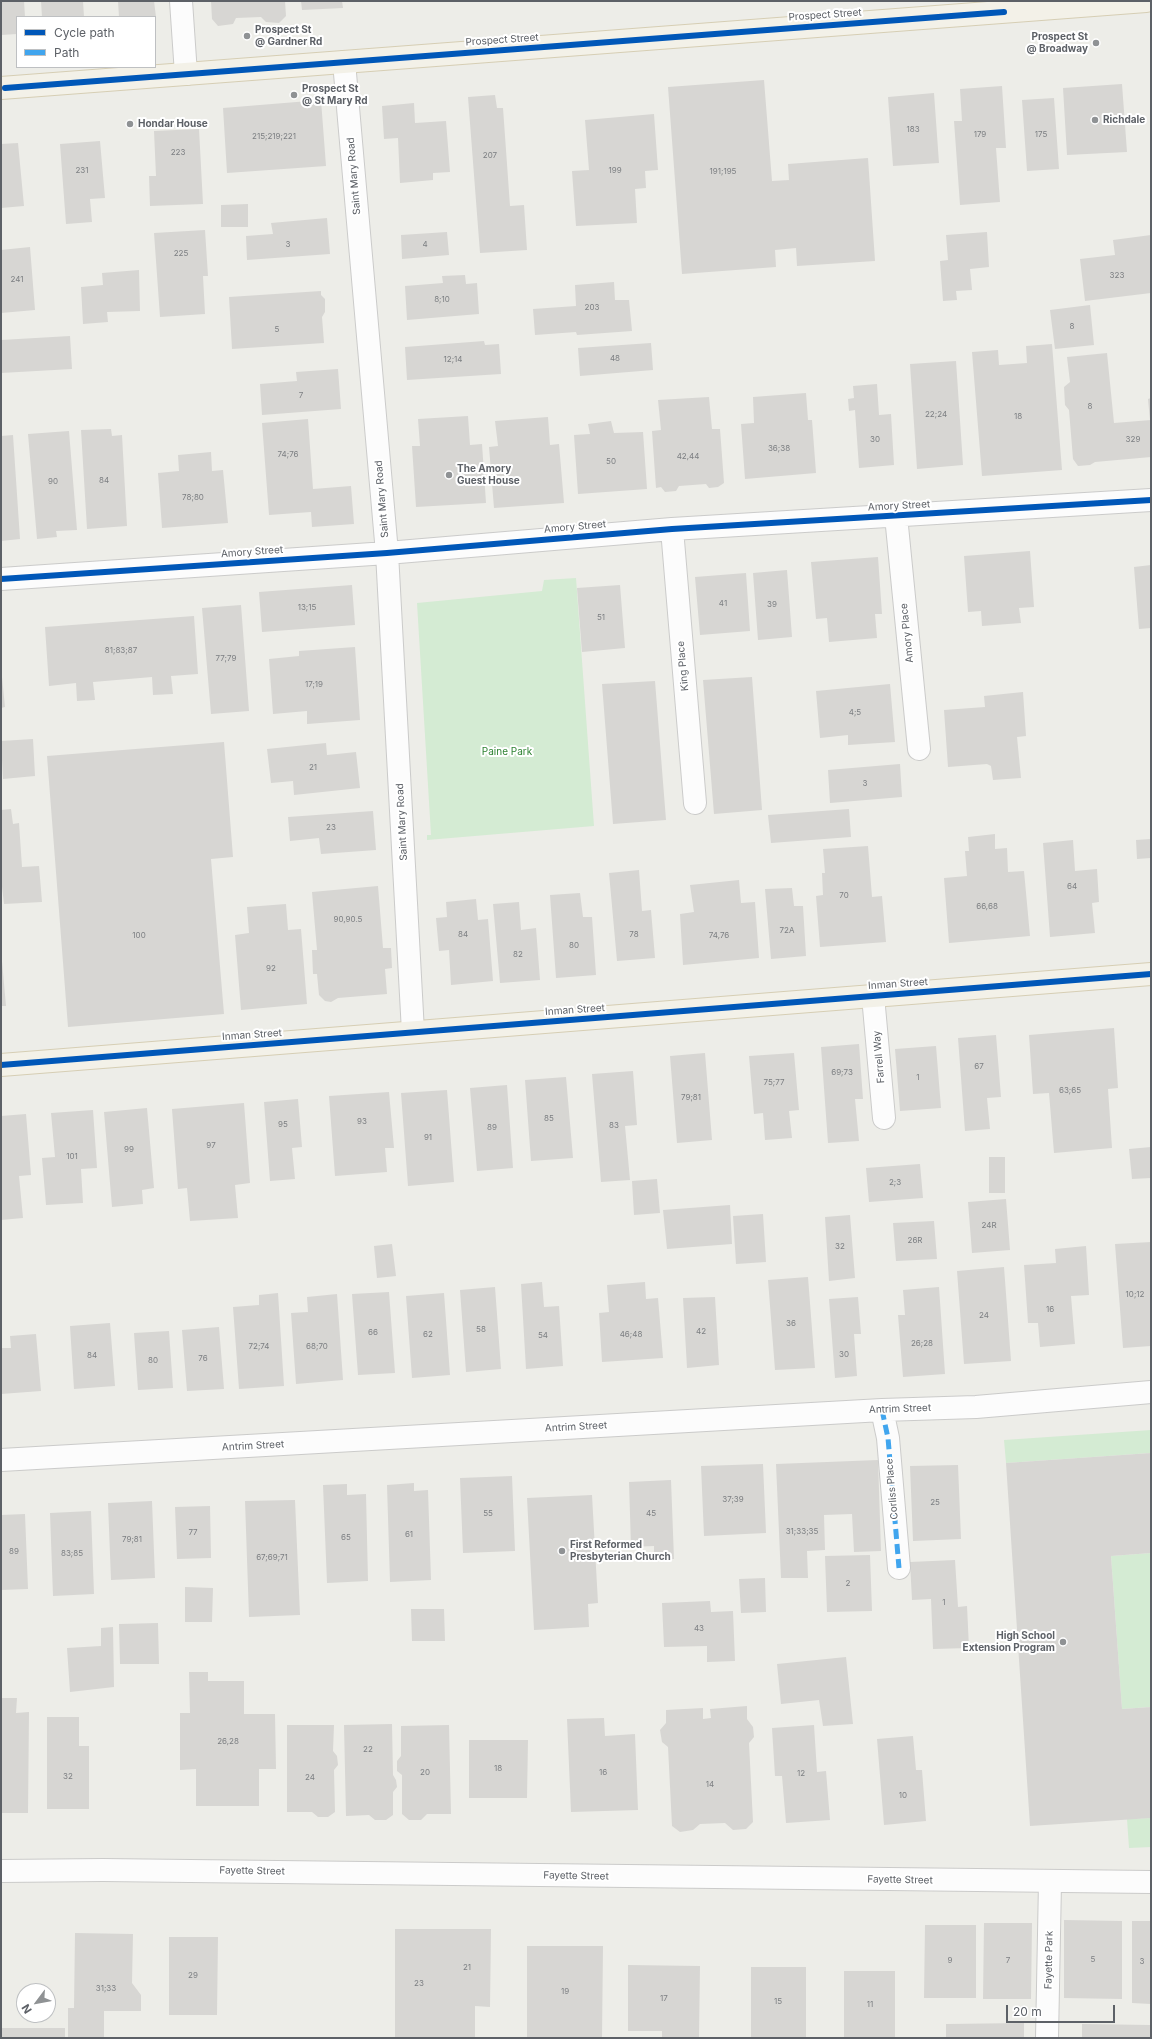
<!DOCTYPE html>
<html>
<head>
<meta charset="utf-8">
<style>
	body { margin:0 }
	#map { position:relative; width:1152px; height:2039px; overflow:hidden; background:#edede8; font-family:Inter,sans-serif }
	canvas { display:block }
	.frame { position:absolute; inset:0; border:2px solid #5d6167; pointer-events:none }
	.legend { position:absolute; left:16px; top:16px; width:140px; height:52px; box-sizing:border-box; background:#fff; border:1px solid #bec0c2; margin:0; padding:5px 7px; list-style:none; font-size:12px; color:#5d6167 }
	.legend li { display:flex; align-items:center; gap:8px; height:20px }
	.legend b { width:20px; border:1px solid #bec0c2 }
	.north { position:absolute; left:16px; top:1983px; width:40px; height:40px; box-sizing:border-box; background:#fff; border:1px solid #bec0c2; border-radius:50%; rotate:238deg; font-size:11px; font-weight:700; line-height:16px; text-align:center; color:#5d6167 }
	.north::after { content:''; display:block; margin:auto; width:14px; height:18px; background:#8f9294; clip-path:polygon(50% 0,100% 100%,50% 72%,0 100%) }
	.scale { position:absolute; left:1006px; top:2005px; width:109px; height:18px; box-sizing:border-box; border:2px solid #5d6167; border-top:0; padding-left:5px; font-size:12px; line-height:14px; white-space:nowrap; color:#5d6167; -webkit-text-stroke:3px #fff; paint-order:stroke }
</style>
</head>
<body>
<div id="map">
<canvas width="1152" height="2039"></canvas>
<div class="frame"></div>
<ul class="legend">
<li><b style="height:5px;background:#0057b8"></b>Cycle path</li>
<li><b style="height:5px;background:#40a5ee"></b>Path</li>
</ul>
<div class="north">N</div>
<div class="scale">20 m</div>
</div>
<script>
const g = document.querySelector('canvas').getContext('2d');
g.lineJoin = 'round';
function fillPath(path, color) {
  g.fillStyle = color;
  g.fill(path, 'evenodd');
}
function stroke(path, color, width, dash) {
  g.strokeStyle = color;
  g.lineWidth = width;
  g.lineCap = dash ? 'butt' : 'round';
  g.setLineDash(dash || []);
  g.stroke(path);
}
function drawText(font, color, halo, rows, align = 'center') {
  g.font = font + ' Inter,sans-serif';
  g.lineWidth = 4;
  g.setLineDash([]);
  g.textBaseline = 'middle';
  g.strokeStyle = halo;
  g.fillStyle = color;
  for (const [text, x, y, turn = 0] of rows) {
    g.save();
    g.translate(x, y);
    g.rotate((+turn || 0) * Math.PI / 180);
    g.textAlign = isNaN(turn) ? turn : align;
    if (halo) g.strokeText(text, 0, 0);
    g.fillText(text, 0, 0);
    g.restore();
  }
}
fillPath(new Path2D(`
	M576 578 594 826 427 840V835H431L417 603 542 591 544 580Z
	M1151 1430V1453L1006 1463 1004 1440Z
	M1151 1553V1707L1122 1709 1111 1556Z
	M1151 1818V1847L1129 1848 1127 1819Z`), '#d4ebd3');
fillPath(new Path2D(`
	M1 1H24L25 17H17V34L1 35Z
	M41 1H83L84 17H42Z
	M118 1H154L156 17H119Z
	M211 1H285L286 16 279 23 266 22 261 17 236 18 233 24 218 26 212 19Z
	M301 1H342L343 8 302 10Z
	M764 80 772 181 789 180 788 164 868 158 875 261 797 266 796 248 775 250 776 267 682 274 668 87Z
	M1122 84 1127 152 1067 155 1063 88Z
	M1002 86 1006 148H996L1000 202 960 205 954 121H962L960 89Z
	M934 93 939 163 893 166 888 97Z
	M495 95 497 108H503L510 206 524 205 527 250 480 253 468 97Z
	M1054 98 1059 169 1027 171 1022 100Z
	M321 100 326 166 227 173 223 108Z
	M414 103 415 123 446 121 450 172 433 173V180L400 183 398 138 384 139 382 106Z
	M654 114 658 170 645 171 646 188 635 189 637 223 576 226 572 171 589 170 585 120Z
	M199 129 203 204 150 206 149 176H156L154 131Z
	M100 141 105 198 90 199 92 222 66 224 60 144Z
	M18 143 24 206 1 208V144Z
	M248 204V227H221V205Z
	M327 218 330 254 247 260 246 236 273 234 271 223Z
	M205 230 208 276H203L205 314 160 317 154 233Z
	M447 232 449 255 402 259 401 235Z
	M987 232 989 267 970 269 972 290 956 291 957 300 943 301 940 261 948 260 946 235Z
	M1151 235V293L1085 301 1080 259 1115 255 1113 240Z
	M30 247 35 310 1 313V250Z
	M139 270 140 311 107 312 108 322 83 324 81 287 103 285 102 273Z
	M465 275 466 284 477 283 479 314 407 320 405 286 443 283 442 276Z
	M614 282 615 300H629L632 331 577 335 576 332 535 335 533 309 576 306 575 285Z
	M321 291V295L325 299V312L322 317 324 343 232 349 229 297Z
	M1090 305 1094 345 1055 349 1050 310Z
	M70 336 72 369 1 373V340Z
	M484 341 485 345 499 344 501 374 407 380 405 347Z
	M651 343 653 370 580 376 578 348Z
	M1052 344 1062 470 982 476 972 352 998 350 999 365 1027 363 1026 346Z
	M1107 353 1114 423 1151 420V457L1095 462 1090 465 1078 466 1073 459 1069 410 1065 405 1064 387 1070 382 1067 357Z
	M956 361 963 465 917 469 910 364Z
	M338 369 341 409 262 415 260 384 297 381 296 372Z
	M877 384 879 415 891 414 894 465 859 468 855 410 849 411 848 399 854 398 853 386Z
	M806 393 808 420H812L816 473 745 479 741 424 754 423 753 397Z
	M709 397 712 429H720L724 483 718 487 709 488 706 484 679 486 676 491 665 492 661 487 656 488 652 431 661 430 658 400Z
	M1151 398V420H1150L1148 399Z
	M468 416 470 445 482 444 486 503 416 507 412 446H420L418 419Z
	M548 417 550 445 559 444 564 503 494 508 489 447 498 446 495 421Z
	M308 419 313 489 351 486 354 524 312 527 311 512 269 515 262 423Z
	M611 421 614 433 643 432 647 489 578 494 574 435 590 434 588 424Z
	M111 429 112 436 122 435 127 526 87 529 81 430Z
	M69 431 77 530 56 531 57 537 37 539 28 434Z
	M13 435 20 539 1 541V436Z
	M211 452 212 471 223 470 228 523 162 528 158 473 179 471 178 455Z
	M1030 551 1034 607 1019 608 1021 623 982 626 981 611 968 612 964 556Z
	M878 557 882 614H875L877 638 829 642 827 618 816 619 811 562Z
	M1151 565V628L1139 629 1134 567Z
	M787 570 792 637 758 640 753 573Z
	M746 573 750 631 700 635 695 577Z
	M352 585 355 625 262 632 259 592Z
	M620 585 625 648 582 652 577 588Z
	M241 605 249 711 211 714 202 608Z
	M194 616 198 674 171 676 173 694 153 695 152 677 93 682 95 700 77 701 76 683 49 686 45 627Z
	M355 647 360 720 307 724V711L273 714 269 659 299 656V651Z
	M1 667 5 707 1 708Z
	M752 677 762 810 714 814 703 680Z
	M655 681 666 820 613 824 602 684Z
	M890 684 895 742 848 745V735L820 738 816 691Z
	M1023 692 1026 736 1017 737 1021 778 993 780 991 766 987 764 948 767 944 710 985 707 984 696Z
	M33 739 35 776 3 779 1 741Z
	M224 742 233 857 211 859 224 1014 68 1027 47 756Z
	M326 743 327 755 356 752 360 788 294 795 293 781 271 783 267 749Z
	M900 764 902 797 830 803 828 770Z
	M11 809 13 824 19 823 22 867 39 866 42 902 4 904 1 878V810Z
	M849 809 851 837 771 843 768 815Z
	M373 811 376 850 321 854 319 838 290 841 288 817Z
	M995 834V849L1007 848 1008 872 1024 871 1030 936 949 943 944 878 967 876 965 851H969L968 837Z
	M1151 839V858L1137 859 1136 840Z
	M1073 840 1075 871 1097 869 1099 902 1092 903 1095 933 1050 937 1043 843Z
	M868 846 872 897 882 896 886 942 820 947 816 896 823 895 822 873H825L823 849Z
	M639 870 642 911 651 910 655 958 617 961 609 873Z
	M739 880 741 903 755 902 759 958 683 965 680 914 694 912 690 885Z
	M378 886 383 948H391L392 968 385 969 387 994 338 998 331 1002 325 1001 319 995 317 974H313L312 950H317L312 892Z
	M792 888 794 906H803L806 956 771 959 765 889Z
	M580 893 583 917H592L596 975 556 978 550 895Z
	M476 899 478 920 488 919 493 981 451 985 449 950 439 951 436 918 447 917 446 902Z
	M519 902 521 930 536 928 540 980 500 983 493 904Z
	M286 904 288 930 301 929 307 1004 241 1010 235 935 249 933 247 907Z
	M1 950 6 1006H1Z
	M1114 1028 1118 1088 1108 1089 1112 1148 1054 1153 1049 1093 1033 1094 1029 1035Z
	M996 1035 1001 1097 987 1098 990 1129 965 1131 958 1038Z
	M859 1044 863 1099H855L859 1141 828 1143 821 1047Z
	M936 1046 941 1108 900 1111 895 1049Z
	M705 1053 712 1140 677 1143 670 1056Z
	M794 1053 799 1110 789 1111 792 1138 765 1140 763 1113 754 1114 749 1056Z
	M633 1071 637 1125 625 1126 630 1180 601 1182 592 1074Z
	M566 1077 573 1158 531 1161 525 1080Z
	M507 1085 513 1168 477 1171 470 1088Z
	M447 1090 454 1182 408 1186 401 1093Z
	M389 1092 394 1148H385L387 1172 335 1176 329 1096Z
	M298 1099 302 1147 292 1148 295 1179 270 1181 264 1102Z
	M244 1103 250 1183 235 1185 238 1218 190 1221 187 1188 178 1189 172 1109Z
	M147 1108 154 1188 142 1190 143 1204 112 1207 104 1112Z
	M93 1110 97 1168 81 1169 83 1203 46 1205 42 1158 55 1157 51 1113Z
	M26 1114 31 1175 19 1176 23 1218 1 1220V1116Z
	M1151 1147V1178L1132 1179 1129 1149Z
	M989 1157H1005V1193H989Z
	M920 1164 923 1198 869 1202 866 1168Z
	M657 1179 660 1213 634 1215 632 1181Z
	M1006 1199 1010 1250 972 1253 968 1202Z
	M730 1205 732 1244 667 1249 663 1210Z
	M763 1214 766 1262 736 1264 733 1216Z
	M850 1215 855 1278 829 1281 825 1217Z
	M934 1221 937 1259 896 1261 893 1223Z
	M1151 1242V1346L1123 1348 1115 1244Z
	M392 1244 396 1276 377 1278 374 1246Z
	M1086 1246 1089 1295 1071 1296 1075 1344 1040 1347 1038 1323H1028L1024 1265 1056 1263 1055 1249Z
	M1004 1267 1011 1361 964 1364 957 1271Z
	M808 1277 815 1368 775 1370 768 1280Z
	M542 1282 544 1307 559 1306 563 1366 526 1369 521 1284Z
	M645 1282 646 1299 658 1298 663 1358 602 1362 599 1313 609 1312 607 1285Z
	M495 1287 501 1369 466 1372 460 1290Z
	M939 1287 945 1374 903 1377 898 1315H905L903 1290Z
	M389 1292 395 1373 358 1375 352 1294Z
	M278 1293 284 1386 239 1389 233 1307 259 1305V1295Z
	M444 1293 450 1375 412 1378 406 1296Z
	M337 1294 343 1380 296 1384 291 1313 308 1312 307 1297Z
	M715 1297 719 1365 687 1368 683 1298Z
	M858 1297 861 1334H854L857 1376 835 1378 829 1299Z
	M110 1323 115 1386 74 1389 70 1326Z
	M219 1327 224 1389 187 1391 182 1330Z
	M169 1331 173 1388 138 1390 134 1333Z
	M36 1334 41 1391 1 1394V1348H11L10 1336Z
	M1151 1453V1553L1111 1556 1122 1709 1151 1707V1818L1030 1826 1006 1463Z
	M878 1460 881 1551 854 1552 852 1514 824 1515 825 1550 807 1551 808 1578H781L776 1464Z
	M763 1464 766 1533 704 1536 701 1466Z
	M958 1465 961 1539 913 1541 910 1466Z
	M512 1476 515 1551 463 1553 460 1478Z
	M671 1480 674 1559 654 1560V1546L631 1547 629 1482Z
	M414 1483V1491L428 1490 431 1580 390 1582 387 1485Z
	M347 1484V1495L366 1494 368 1581 327 1583 323 1485Z
	M592 1495 598 1603 588 1604 589 1627 534 1630 527 1498Z
	M295 1500 300 1615 249 1617 245 1501Z
	M152 1501 155 1578 111 1580 108 1503Z
	M210 1506 211 1558 177 1559 175 1507Z
	M91 1511 94 1594 53 1596 50 1513Z
	M25 1514 28 1589 1 1590V1515Z
	M870 1555 872 1611 827 1612 825 1556Z
	M955 1560 958 1607 967 1606 969 1648 933 1649 931 1599 912 1600 910 1562Z
	M765 1578 766 1612 741 1613 739 1579Z
	M185 1587 213 1588 212 1622H185Z
	M710 1601 711 1612 733 1611 735 1661 707 1662V1646L664 1647 662 1603Z
	M411 1609H444L445 1641H412Z
	M158 1623 159 1664H120L119 1624Z
	M113 1627 114 1687 70 1692 67 1648 101 1646V1628Z
	M846 1657 853 1724 823 1726 819 1700 781 1704 777 1664Z
	M189 1672H208V1681H244V1714H275L276 1769H259V1806H196V1769L180 1770V1713H190Z
	M1 1698H17L16 1713 29 1712 28 1813H1Z
	M747 1706V1719L753 1727 754 1737 749 1743 753 1822 746 1829 733 1830 725 1823 700 1824 693 1830 680 1832 672 1826 668 1747 662 1742 660 1730 666 1723V1710L703 1708V1719L711 1718 710 1709Z
	M47 1717H79V1746H89V1809H47Z
	M604 1718 605 1736 635 1734 638 1810 571 1812 567 1719Z
	M392 1724 393 1775 396 1780 397 1787 393 1792V1815L386 1820H375L369 1815 346 1816 344 1725Z
	M287 1725H334L333 1751 337 1756 338 1765 334 1770 335 1812 328 1817H318L312 1812H287Z
	M449 1725 451 1814H427L421 1820H409L402 1814V1775L397 1771V1761L401 1756V1726Z
	M814 1725 817 1772 826 1771 830 1820 786 1823 782 1776H775L772 1728Z
	M913 1736 916 1770H922L926 1821 884 1825 877 1739Z
	M469 1740H528L527 1798H469Z
	M1064 1920 1122 1921V1999L1064 1998Z
	M1132 1921H1151V2004L1132 2003Z
	M984 1923H1032L1031 1999H983Z
	M925 1925H976V1998H924Z
	M395 1929H491L490 2007 475 2006V2038H395Z
	M75 1933 133 1934 132 1983 141 1995V2011H104V2038H68V2008H74Z
	M169 1937H218L217 2015H169Z
	M527 1946H603L602 2038H527Z
	M628 1965 700 1966 699 2038H662V2031H628Z
	M751 1967H806V2038H751Z
	M844 1971H895V2038H844Z
	M1024 2023V2038H946V2024Z
	M1082 2024 1150 2025V2038H1082Z
	M1 2028H65V2038H1Z`), '#d7d6d3');
const minor = new Path2D(`
	M181 1 186 74
	M344 62 387 553 413 1032
	M896 516 919 749
	M672 529 695 803
	M1 579 387 553 672 529 1151 500
	M873 996 884 1118
	M882 1410 888 1438 899 1568
	M1 1460 882 1410 976 1407 1151 1392
	M1 1871 103 1870 1151 1882
	M1047 2038 1050 1882`);
const major = new Path2D(`
	M1 88 1146 1
	M1 1065 1151 974`);
stroke(minor, '#cbcbca', 24);
stroke(major, '#d6ceb4', 24);
stroke(minor, '#fcfcfc', 22);
stroke(major, '#f3f1e8', 22);
stroke(new Path2D(`
	M882 1410 888 1438 899 1568`), '#40a5ee', 5, [10, 5]);
stroke(new Path2D(`
	M5 88 1004 12
	M1 579 387 553 672 529 1151 500
	M1 1065 1151 974`), '#0057b8', 6);
for (const [x, y, r, color] of [
	[247,36,4,"#8f9294"],
	[1096,43,4,"#8f9294"],
	[294,95,4,"#8f9294"],
	[1095,120,4,"#8f9294"],
	[130,124,4,"#8f9294"],
	[449,475,4,"#8f9294"],
	[562,1551,4,"#8f9294"],
	[1063,1642,4,"#8f9294"]
]) {
  const dot = new Path2D();
  dot.arc(x, y, r, 0, 2 * Math.PI);
  g.fillStyle = color;
  g.fill(dot);
  stroke(dot, '#fff', 1.5);
}
drawText('8px', '#7c7f82', null, [
	["183",913,130],
	["179",980,135],
	["175",1041,135],
	["215;219;221",274,137],
	["223",178,153],
	["207",490,156],
	["231",82,171],
	["199",615,171],
	["191;195",723,172],
	["3",288,245],
	["4",425,245],
	["225",181,254],
	["323",1117,276],
	["241",17,280],
	["8;10",442,300],
	["203",592,308],
	["8",1072,327],
	["5",277,330],
	["48",615,359],
	["12;14",453,360],
	["7",301,396],
	["8",1090,407],
	["22;24",936,415],
	["18",1018,417],
	["30",875,440],
	["329",1133,440],
	["36;38",779,449],
	["74;76",288,455],
	["42,44",688,457],
	["50",611,462],
	["84",104,481],
	["90",53,482],
	["78;80",193,498],
	["41",723,604],
	["39",772,605],
	["13;15",307,608],
	["51",601,618],
	["81;83;87",121,651],
	["77;79",226,659],
	["17;19",314,685],
	["4;5",855,713],
	["21",313,768],
	["3",865,784],
	["23",331,828],
	["64",1072,887],
	["70",844,896],
	["66,68",987,907],
	["90,90.5",348,920],
	["72A",787,931],
	["84",463,935],
	["78",634,935],
	["100",139,936],
	["74,76",719,936],
	["80",574,946],
	["82",518,955],
	["92",271,969],
	["67",979,1067],
	["69;73",842,1073],
	["1",918,1078],
	["75;77",774,1083],
	["63;65",1070,1091],
	["79;81",691,1098],
	["85",549,1119],
	["93",362,1122],
	["95",283,1125],
	["83",614,1126],
	["89",492,1128],
	["91",428,1138],
	["97",211,1146],
	["99",129,1150],
	["101",72,1157],
	["2;3",895,1183],
	["24R",989,1226],
	["26R",915,1241],
	["32",840,1247],
	["10;12",1135,1295],
	["16",1050,1310],
	["24",984,1316],
	["36",791,1324],
	["58",481,1330],
	["42",701,1332],
	["66",373,1333],
	["62",428,1335],
	["46;48",631,1335],
	["54",543,1336],
	["26;28",922,1344],
	["72;74",259,1347],
	["68;70",317,1347],
	["30",844,1355],
	["84",92,1356],
	["76",203,1359],
	["80",153,1361],
	["37;39",733,1500],
	["25",935,1503],
	["55",488,1514],
	["45",651,1514],
	["31;33;35",802,1532],
	["77",193,1533],
	["61",409,1535],
	["65",346,1538],
	["79;81",132,1540],
	["89",14,1552],
	["83;85",72,1554],
	["67;69;71",272,1558],
	["2",848,1584],
	["1",944,1603],
	["43",699,1629],
	["26,28",228,1742],
	["22",368,1750],
	["18",498,1769],
	["20",425,1773],
	["16",603,1773],
	["12",801,1774],
	["32",68,1777],
	["24",310,1778],
	["14",710,1785],
	["10",903,1796],
	["5",1093,1960],
	["9",950,1961],
	["7",1008,1961],
	["3",1142,1962],
	["21",467,1968],
	["29",193,1976],
	["23",419,1984],
	["31;33",106,1989],
	["19",565,1992],
	["17",664,1999],
	["15",778,2002],
	["11",870,2005]
]);
drawText('10px', '#5d6167', '#fff', [
	["Prospect Street",825,15,-4],
	["Prospect Street",502,40,-4],
	["Saint Mary Road",354,176,-95],
	["Saint Mary Road",382,499,-95],
	["Amory Street",899,506,-3],
	["Amory Street",575,527,-5],
	["Amory Street",252,552,-4],
	["Amory Place",907,633,-96],
	["King Place",683,666,-95],
	["Saint Mary Road",402,822,-93],
	["Inman Street",898,984,-4],
	["Inman Street",575,1010,-4],
	["Inman Street",252,1035,-4],
	["Farrell Way",879,1057,-95],
	["Antrim Street",900,1409,-2],
	["Antrim Street",576,1427,-3],
	["Antrim Street",253,1446,-3],
	["Corliss Place",892,1489,-95],
	["Fayette Street",252,1871,1],
	["Fayette Street",576,1876,1],
	["Fayette Street",900,1880,1],
	["Fayette Park",1049,1960,-89]
]);
drawText('bold 10px', '#5d6167', '#fff', [
	["Prospect St",255,30],
	["@ Gardner Rd",255,42],
	["Prospect St",1088,37,"right"],
	["@ Broadway",1088,49,"right"],
	["Prospect St",302,89],
	["@ St Mary Rd",302,101],
	["Richdale",1103,120],
	["Hondar House",138,124],
	["The Amory",457,469],
	["Guest House",457,481],
	["First Reformed",570,1545],
	["Presbyterian Church",570,1557],
	["High School",1055,1636,"right"],
	["Extension Program",1055,1648,"right"]
], 'left');
drawText('10px', '#2f8333', '#fff', [
	["Paine Park",507,752]
]);
</script>
</body>
</html>
